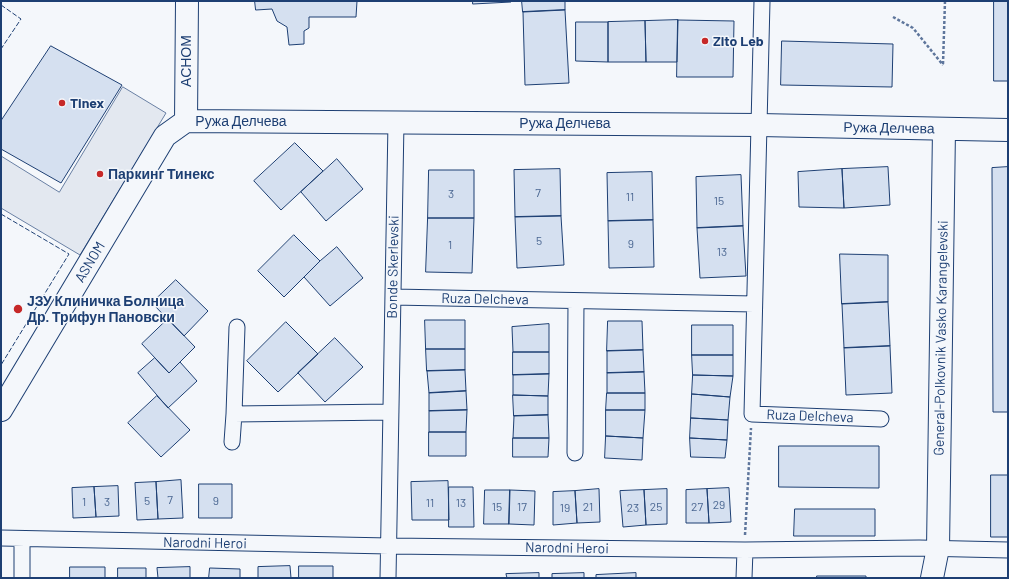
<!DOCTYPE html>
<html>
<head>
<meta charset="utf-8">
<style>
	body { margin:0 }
	#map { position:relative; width:1009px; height:579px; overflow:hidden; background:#f4f7fb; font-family:Barlow,sans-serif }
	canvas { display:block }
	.frame { position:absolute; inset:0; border:2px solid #1d3f73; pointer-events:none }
</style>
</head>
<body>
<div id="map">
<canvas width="1009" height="579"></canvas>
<div class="frame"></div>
</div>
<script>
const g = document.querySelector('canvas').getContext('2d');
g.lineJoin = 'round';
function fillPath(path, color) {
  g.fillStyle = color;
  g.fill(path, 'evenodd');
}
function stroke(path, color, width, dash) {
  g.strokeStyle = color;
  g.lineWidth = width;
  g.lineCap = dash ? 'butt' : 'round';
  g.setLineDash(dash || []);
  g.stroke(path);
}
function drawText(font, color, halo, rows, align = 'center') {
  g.font = font + ' Barlow,sans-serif';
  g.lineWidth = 3;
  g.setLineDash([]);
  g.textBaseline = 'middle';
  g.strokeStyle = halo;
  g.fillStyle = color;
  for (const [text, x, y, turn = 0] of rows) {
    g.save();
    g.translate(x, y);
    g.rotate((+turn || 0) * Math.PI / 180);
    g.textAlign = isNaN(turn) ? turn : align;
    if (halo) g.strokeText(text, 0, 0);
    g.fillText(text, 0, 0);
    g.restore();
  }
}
const parking = new Path2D(`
	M123 87 166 113 80 255 1 208V156L59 192Z`);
fillPath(parking, '#e3e8f0');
stroke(parking, '#687fa3', 1);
const building = new Path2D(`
	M255 1H357L356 17H309V28L304 31V44L289 45 287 27 277 21 272 9 256 10Z
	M473 1H511V2L473 4Z
	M522 1H565V10L523 12Z
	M994 1H1008V81H994Z
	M565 10 569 83 525 85 523 12Z
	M678 20 677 62H646L645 21Z
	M678 20 734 21 733 77H677Z
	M645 21 646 62H608V22Z
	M576 22H608V62L576 61Z
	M782 41 893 44 892 87 781 85Z
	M51 46 122 85 61 183 1 149V121Z
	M295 143 323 171 281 210 254 181Z
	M337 159 363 189 326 221 301 192Z
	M888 167 890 205 844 208 842 169Z
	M1008 167V412H993L992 168Z
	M560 169 561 216 515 217 514 170Z
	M842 169 844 208 799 207 798 172Z
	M429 170H474V218H428Z
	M652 172 653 220 608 221 607 173Z
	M741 175 743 226 697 228 696 177Z
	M561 216 564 265 517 268 515 217Z
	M428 218H474L472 273 426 272Z
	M653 220 654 267 609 268 608 221Z
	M743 226 746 276 700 278 697 228Z
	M294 235 320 261 284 297 258 271Z
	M337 247 363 278 330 306 304 277 320 261Z
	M840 254 888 255V302L842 304Z
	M176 280 208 311 184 336 152 303Z
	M888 302 890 346 844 348 842 304Z
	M168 319 195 347 169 373 142 344Z
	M425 320H465V349H426Z
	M608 321H642L643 350 607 351Z
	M286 322 318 354 278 392 247 361Z
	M549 324V352H513L512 327Z
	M692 325H733V355H692Z
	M335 338 363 367 325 402 298 373Z
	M890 346 892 393 846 395 844 348Z
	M426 349H465V370L427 371Z
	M643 350 644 372 607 373V351Z
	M513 352H549V374L513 375Z
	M692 355H733V376L693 375Z
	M155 358 169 373 180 362 197 381 168 408 138 373Z
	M465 370 466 391 429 393 427 371Z
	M644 372 645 393H607V373Z
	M549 374 548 396 513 395V375Z
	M693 375 733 376 730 397 692 394Z
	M466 391 467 410 429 411V393Z
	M607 393H645V410H606Z
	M692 394 730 397 728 420 691 418Z
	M513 395 548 396V415L514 416Z
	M157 396 190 430 161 457 128 423Z
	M467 410 466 432H429V411Z
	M606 410H645L643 438 606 436Z
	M548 415 549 438H513L514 416Z
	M691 418 728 420 727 440 690 438Z
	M429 432H466V456H429Z
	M606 436 643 438 642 460 605 458Z
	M513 438H549L548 457H513Z
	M690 438 727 440 725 458 691 457Z
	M779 446H879V488L779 487Z
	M991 475H1008V537H991Z
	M181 480 183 518 158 519 156 482Z
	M448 481 449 520H412L411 482Z
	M156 482 158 519 137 520 135 483Z
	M199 484H232V518H199Z
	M118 486 119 516 96 517 94 487Z
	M94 487 96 517 73 518 72 488Z
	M449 487H473L474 527H449Z
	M729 488 731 522 709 523 707 489Z
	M599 489 600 522 577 523 575 491Z
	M667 489V524L646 525 644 490Z
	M707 489 709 523H686V490Z
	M485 490H510L509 524H484Z
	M510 490 535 491 534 525 509 524Z
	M644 490 646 525 623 527 620 491Z
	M575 491 577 523 553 525V492Z
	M795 509H875V536H794Z
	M290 566 291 578H258V567Z
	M299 566H333V578H299Z
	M70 567H105V578H70Z
	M190 567V578H158L157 568Z
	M118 568H146V578H118Z
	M210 568 240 569V578H209Z
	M539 573V578H507L506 574Z
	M584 573V578H552V574Z
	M636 573V578H596V575Z
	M817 576H866V578H817Z`);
fillPath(building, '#d5e0f0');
stroke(building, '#1d3f73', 1);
const street = new Path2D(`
	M762 1 752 414 881 419
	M393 297 754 304
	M237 327 234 414 391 412
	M232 442 234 414
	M575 453 576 301
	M1 538 389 546 745 550 919 548 1008 550
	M22 539V578
	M388 578 396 122
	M744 578 745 550`);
const secondary = new Path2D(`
	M186 121 759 125 1008 130
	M186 121 187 1
	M1 410 165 136 186 121
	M932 578 938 548 944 129`);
stroke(street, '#1d3f73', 17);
stroke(secondary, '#1d3f73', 24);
stroke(new Path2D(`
	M893 17 913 28 943 65
	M943 64 945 1
	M745 535 751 428`), '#5e769c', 2.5, [3, 2]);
stroke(street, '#f4f7fb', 15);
stroke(secondary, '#f4f7fb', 22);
stroke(new Path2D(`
	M1 5 21 19 1 49
	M1 214 69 254 1 365`), '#1d3f73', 1, [5, 2]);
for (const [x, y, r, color] of [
	[705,41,4,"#c62828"],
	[62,103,4,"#c62828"],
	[100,174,4,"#c62828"],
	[18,309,5,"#c62828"]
]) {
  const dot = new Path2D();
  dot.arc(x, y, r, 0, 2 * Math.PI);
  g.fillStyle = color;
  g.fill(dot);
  stroke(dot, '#f4f7fb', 1.5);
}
drawText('12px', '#4b6792', null, [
	["7",538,193],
	["3",451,194],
	["11",630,197],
	["15",719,201],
	["5",539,241],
	["9",631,244],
	["1",450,245],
	["13",722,252],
	["7",170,500],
	["5",147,501],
	["9",216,501],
	["1",84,502],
	["3",107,502],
	["11",430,503],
	["13",461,503],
	["29",719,505],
	["15",497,507],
	["17",522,507],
	["21",588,507],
	["25",656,507],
	["27",697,507],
	["19",565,508],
	["23",633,508]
]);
drawText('bold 14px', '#1d3f73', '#f4f7fb', [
	["Zito Leb",713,41],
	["Tinex",70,103],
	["Паркинг Тинекс",108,174],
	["ЈЗУ Клиничка Болница",27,301],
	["Др. Трифун Пановски",27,317]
], 'left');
drawText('14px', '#1d3f73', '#f4f7fb', [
	["АСНОМ",186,61,-90],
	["Ружа Делчева",241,121],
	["Ружа Делчева",565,123],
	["Ружа Делчева",889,128,1],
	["ASNOM",90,262,-59],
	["Bonde Skerlevski",393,267,-89],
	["Ruza Delcheva",485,299,1],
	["General-Polkovnik Vasko Karangelevski",941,338,-89],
	["Ruza Delcheva",810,416,2],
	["Narodni Heroi",205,543,1],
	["Narodni Heroi",567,548,1]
]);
</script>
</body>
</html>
